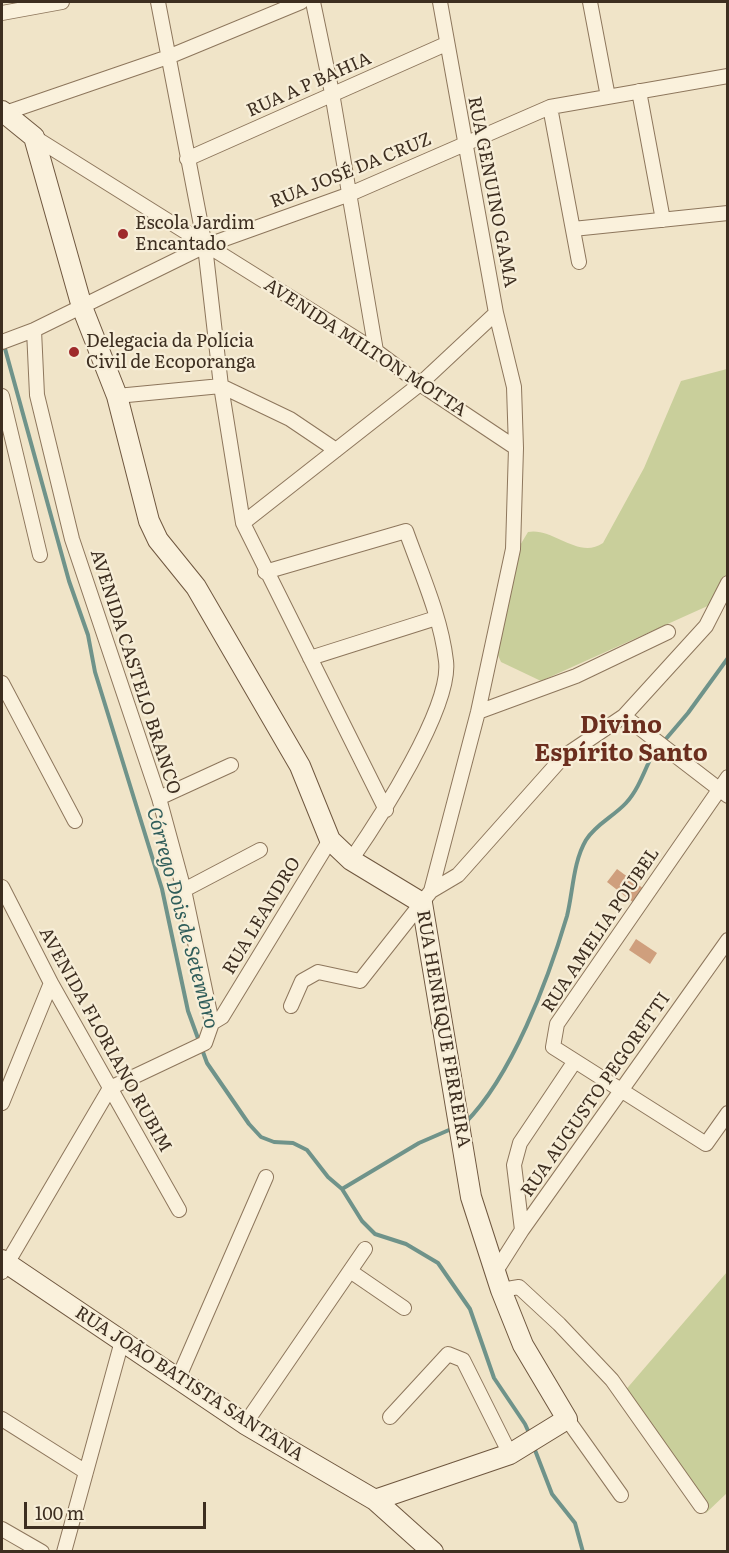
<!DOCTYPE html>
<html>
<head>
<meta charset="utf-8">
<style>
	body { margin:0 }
	#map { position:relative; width:729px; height:1553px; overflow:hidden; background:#f0e4c8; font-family:Literata,serif }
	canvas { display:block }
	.frame { position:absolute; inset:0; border:3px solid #3d2e20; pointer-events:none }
	.scale { position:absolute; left:24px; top:1502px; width:182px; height:27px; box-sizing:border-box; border:3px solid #3d2e20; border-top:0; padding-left:8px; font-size:18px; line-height:21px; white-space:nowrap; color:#3d2e20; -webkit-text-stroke:4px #f7eed8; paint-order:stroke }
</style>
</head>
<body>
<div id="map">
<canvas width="729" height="1553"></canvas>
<div class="frame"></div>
<div class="scale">100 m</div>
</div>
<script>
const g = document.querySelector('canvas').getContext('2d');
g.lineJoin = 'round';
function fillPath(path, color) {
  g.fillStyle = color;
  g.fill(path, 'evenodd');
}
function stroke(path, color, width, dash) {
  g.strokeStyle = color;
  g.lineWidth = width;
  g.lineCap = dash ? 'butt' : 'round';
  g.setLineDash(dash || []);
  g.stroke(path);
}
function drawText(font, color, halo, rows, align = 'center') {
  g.font = font + ' Literata,serif';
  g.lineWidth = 4.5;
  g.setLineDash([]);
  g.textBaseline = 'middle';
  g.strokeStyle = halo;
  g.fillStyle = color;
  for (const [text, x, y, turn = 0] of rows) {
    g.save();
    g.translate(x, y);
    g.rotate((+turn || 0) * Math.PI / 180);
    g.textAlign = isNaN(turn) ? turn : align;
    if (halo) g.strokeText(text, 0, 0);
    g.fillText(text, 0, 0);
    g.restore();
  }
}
fillPath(new Path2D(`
	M727 369V573L712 604 541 681 501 662 497 653 519 547 528 532C553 527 578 560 603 543L644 468 681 381Z
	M727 1272V1493L706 1513 623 1393Z`), '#c9cf9b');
stroke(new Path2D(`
	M4 345 69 581 88 635 95 672 162 889 188 1011 207 1063 249 1124 261 1137 274 1142 293 1143 307 1150 328 1177 342 1189 362 1221 375 1234 406 1244 438 1263 470 1309 494 1378 525 1424 530 1435
	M665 740 688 713 728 658
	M465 1123C512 1076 548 980 567 916 573 892 573 862 586 840 596 824 613 817 626 803 639 789 645 769 654 751
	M342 1189 419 1143 449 1130
	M533 1445 552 1494 575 1523 583 1552`), '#6f938a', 4);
fillPath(new Path2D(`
	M617 869 644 889 634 903 607 882Z
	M636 939 657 953 650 964 629 950Z`), '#cf9f7d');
const street = new Path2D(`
	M158 2 205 246 221 386 243 523 386 810
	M313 2 332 93 376 351
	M590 2 608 97
	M2 13 62 2
	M639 91 663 220
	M550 107 579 262
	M5 113 168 57 301 2
	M34 137 376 351 420 384 516 448
	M187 159 446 44
	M573 229 728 213
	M34 330 37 395 72 539 159 798 184 890 212 1023
	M2 342 34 330 205 246 350 194 550 107 728 76
	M2 396 40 555
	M117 396 221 386 290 419 336 450
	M243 523 420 384 496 313 440 2
	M265 572 406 531C421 573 441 617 446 661 452 707 378 821 351 860
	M310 658 436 618
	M2 683 75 821
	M478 712 576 676 668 632
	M624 716 728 796
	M728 777 557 1024 553 1047 706 1144 728 1113
	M159 798 231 765
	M2 887 51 983 179 1210
	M184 890 260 850
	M431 891 458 875 563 757 624 716 706 626 728 583
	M291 1006 302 981 318 972 360 981 431 891 478 712 513 549 516 448 514 387 496 313
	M2 1103 51 983
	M522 1230 514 1165 520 1143 575 1061
	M350 1271 404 1308
	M496 1271 522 1230 728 940
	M2 1272 110 1088 205 1043 212 1023 222 1017 330 840
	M501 1290 519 1287 559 1324 612 1380 701 1506
	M178 1379 266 1177
	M390 1417 448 1354 463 1360 510 1454
	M2 1419 86 1472
	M567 1419 621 1495
	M245 1424 365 1249
	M2 1529 42 1552
	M64 1552 122 1341`);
const secondary = new Path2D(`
	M2 111 34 137 82 307 117 396 149 521 158 540 196 587 300 766 330 840 351 860 422 903 471 1197 501 1290 523 1345 567 1419 510 1454 375 1500
	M2 1260 245 1424 375 1500 433 1552`);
stroke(street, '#8d765c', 16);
stroke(secondary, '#6f573f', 22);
stroke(street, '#faf1dc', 14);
stroke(secondary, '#faf1dc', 20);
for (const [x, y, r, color] of [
	[123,234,6,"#9e2a2b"],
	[74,352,6,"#9e2a2b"]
]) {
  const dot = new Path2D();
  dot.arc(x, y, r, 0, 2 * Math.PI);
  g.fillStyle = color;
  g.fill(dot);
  stroke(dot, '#f7eed8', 2);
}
drawText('18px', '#3d2e20', '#f7eed8', [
	["RUA A P BAHIA",309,85,-24],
	["RUA JOSÉ DA CRUZ",351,171,-22],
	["RUA GENUINO GAMA",492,192,79],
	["AVENIDA MILTON MOTTA",365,348,33],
	["AVENIDA CASTELO BRANCO",135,672,72],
	["RUA LEANDRO",262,916,-59],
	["RUA AMELIA POUBEL",601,930,-56],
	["RUA HENRIQUE FERREIRA",443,1029,80],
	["AVENIDA FLORIANO RUBIM",105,1040,61],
	["RUA AUGUSTO PEGORETTI",596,1095,-55],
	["RUA JOÃO BATISTA SANTANA",189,1384,33]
]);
drawText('18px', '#3d2e20', '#f7eed8', [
	["Escola Jardim",135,224],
	["Encantado",135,245],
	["Delegacia da Polícia",86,342],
	["Civil de Ecoporanga",86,363]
], 'left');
drawText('italic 20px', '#2f5d5a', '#f7eed8', [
	["Córrego Dois de Setembro",182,918,75]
]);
drawText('bold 24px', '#6b2e1e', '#f7eed8', [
	["Divino",621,726],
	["Espírito Santo",621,754]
]);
</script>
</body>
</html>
